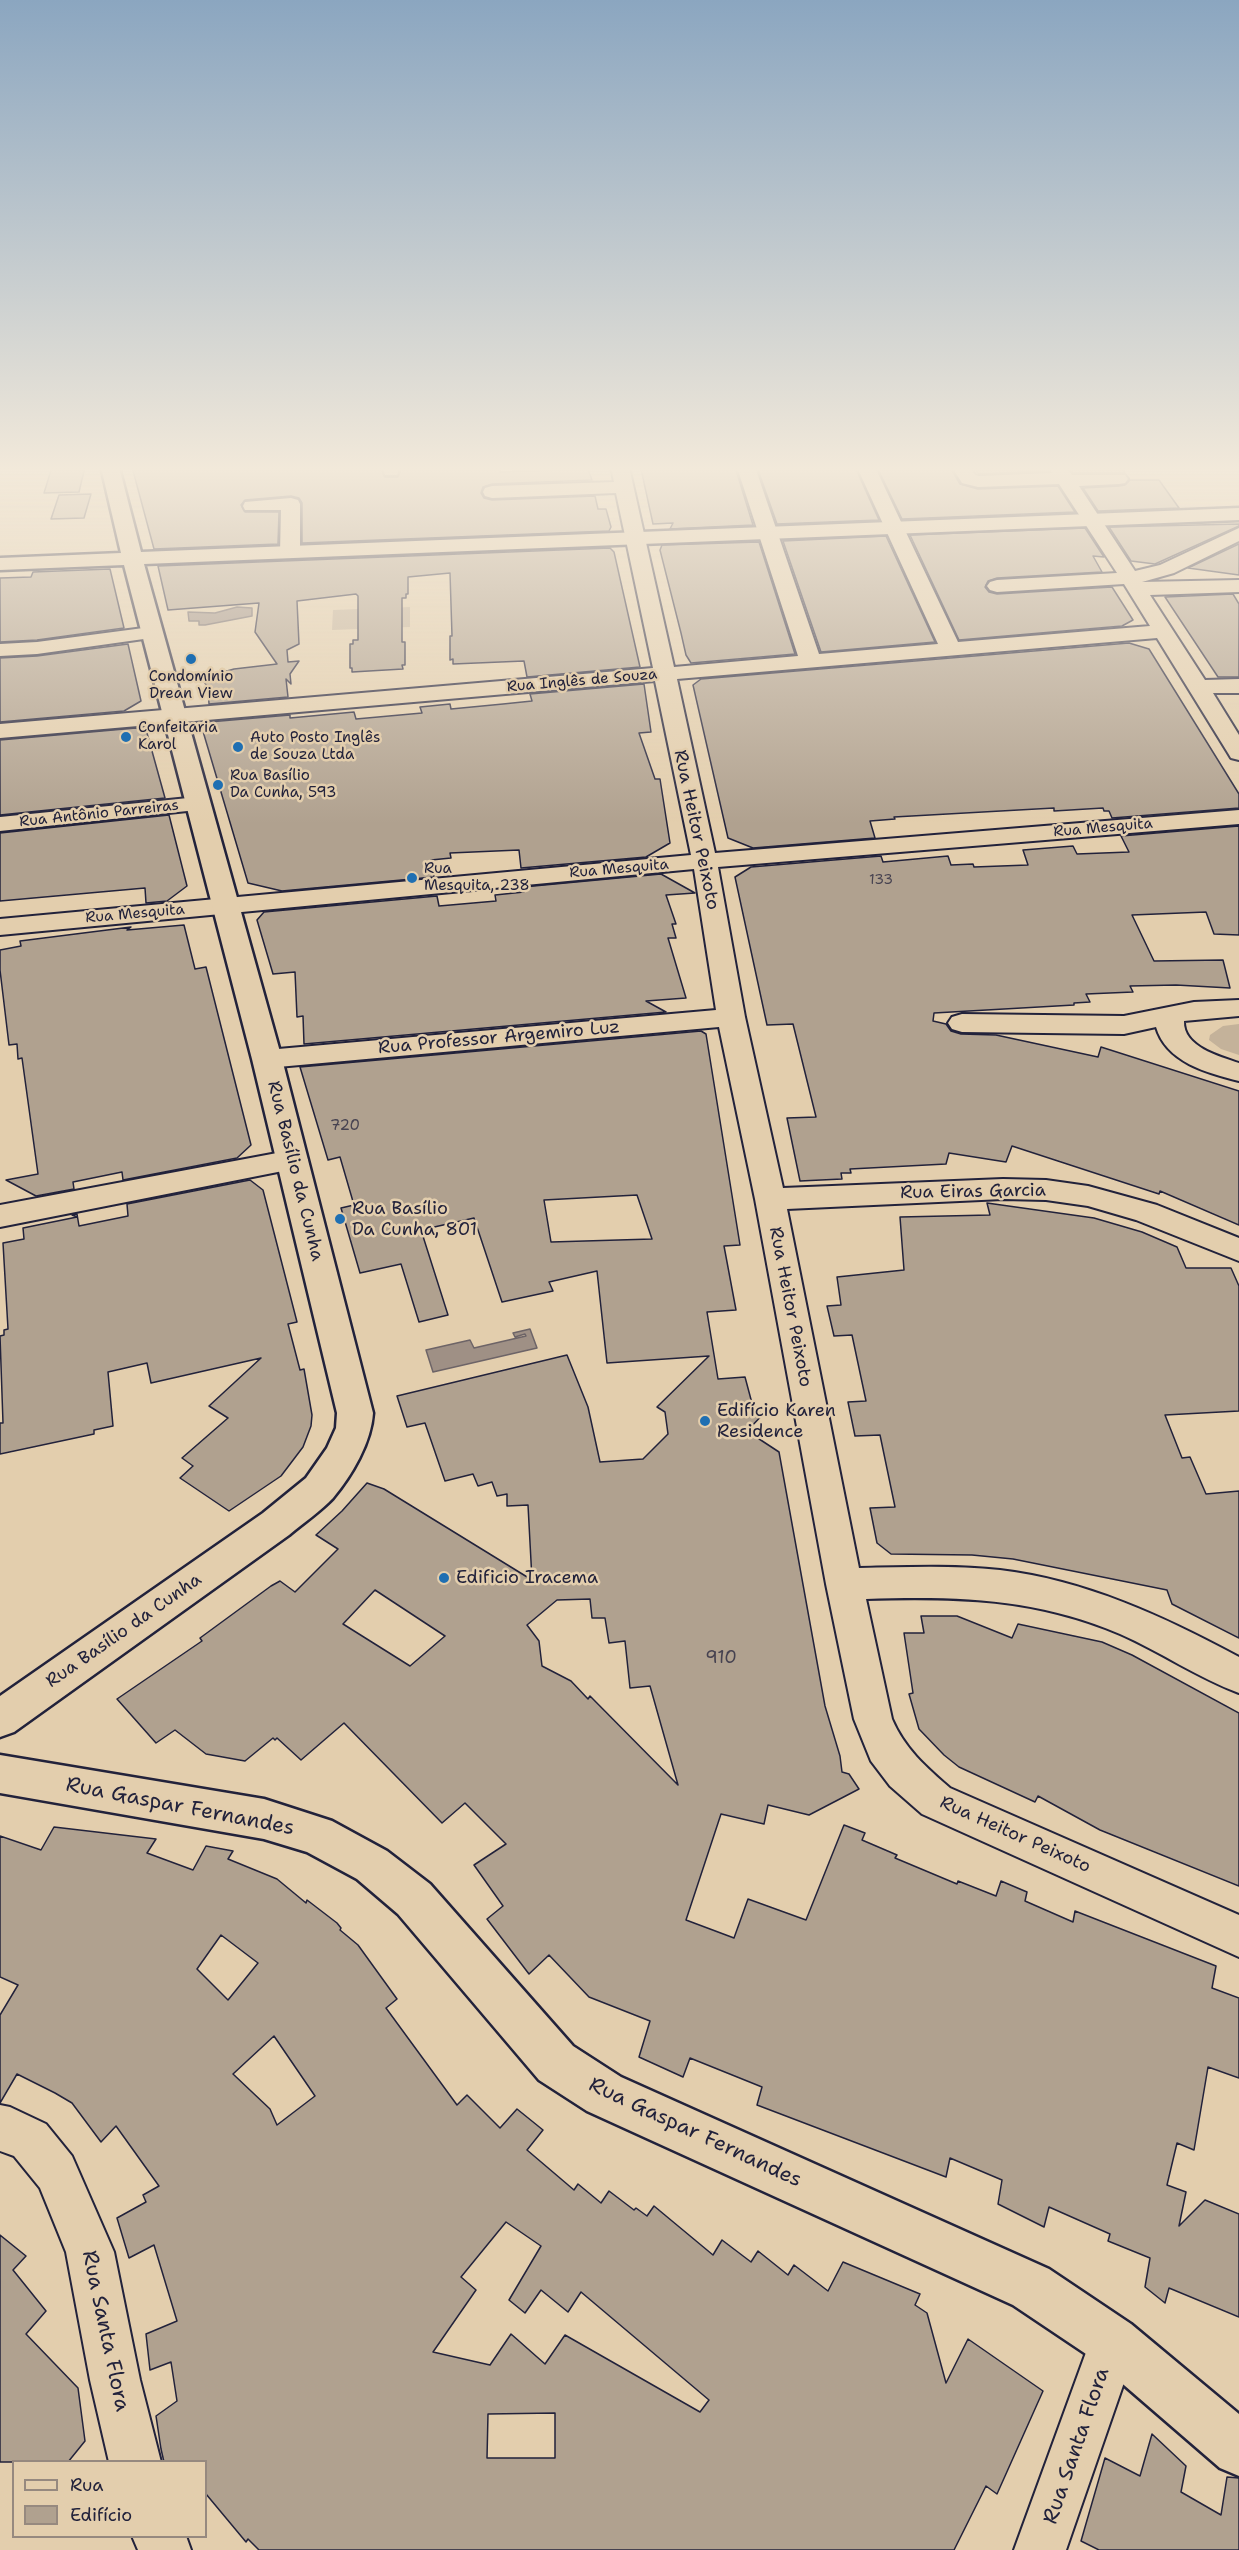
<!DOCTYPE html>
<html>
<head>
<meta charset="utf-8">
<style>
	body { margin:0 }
	#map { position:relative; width:1239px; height:2550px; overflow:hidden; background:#e3cead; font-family:"Shantell Sans",sans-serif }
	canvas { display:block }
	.legend { position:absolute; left:12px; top:2460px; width:195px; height:78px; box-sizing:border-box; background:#e3cead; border:2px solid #96897f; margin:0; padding:8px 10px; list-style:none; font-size:18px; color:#22223b }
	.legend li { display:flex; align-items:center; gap:12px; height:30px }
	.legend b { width:30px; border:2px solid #96897f }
</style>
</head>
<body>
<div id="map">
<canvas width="1239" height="2550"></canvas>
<ul class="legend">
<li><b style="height:8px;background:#e3cead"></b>Rua</li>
<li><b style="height:16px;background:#b0a18f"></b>Edifício</li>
</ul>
</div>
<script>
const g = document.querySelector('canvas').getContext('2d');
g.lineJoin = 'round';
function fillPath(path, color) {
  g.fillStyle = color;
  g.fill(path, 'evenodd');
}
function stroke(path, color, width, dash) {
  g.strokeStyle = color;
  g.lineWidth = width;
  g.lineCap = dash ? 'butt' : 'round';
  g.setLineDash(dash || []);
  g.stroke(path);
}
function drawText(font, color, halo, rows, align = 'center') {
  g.font = font + ' "Shantell Sans",sans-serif';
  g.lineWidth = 5;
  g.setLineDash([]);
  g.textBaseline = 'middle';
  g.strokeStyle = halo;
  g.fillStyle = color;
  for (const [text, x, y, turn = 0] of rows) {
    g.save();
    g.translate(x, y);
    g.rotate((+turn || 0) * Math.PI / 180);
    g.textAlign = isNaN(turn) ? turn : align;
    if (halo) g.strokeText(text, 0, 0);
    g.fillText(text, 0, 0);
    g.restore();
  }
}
fillPath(new Path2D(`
	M410 607V627L332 630 333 610Z
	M1239 1024V1055L1221 1049 1209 1040 1210 1035 1223 1026Z`), '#c4b29a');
const water = new Path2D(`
	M237 607 252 608V616L205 625H199V621H189L188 612 215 613Z
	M530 1329 537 1348 433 1372 426 1350 470 1340 474 1348 526 1336 525 1334 515 1337 513 1333Z`);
fillPath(water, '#9f9085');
stroke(water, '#6d6467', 1.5);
const building = new Path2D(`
	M52 467H85L79 492 44 493Z
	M132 467H380L385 477H398L402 467H499L500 472 588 469 592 480 492 484 483 487 481 493 484 498 492 500 595 496 598 509H606L611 527 609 531 302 543V503L299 498 291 496 245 500 241 505 245 512H279L278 544 154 549Z
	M651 467H735L753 525 670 529 673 523 653 524 641 469Z
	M757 467H855L879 520 777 524Z
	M877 467H950L960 484 978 489 1058 486 1075 512 902 519Z
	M972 467H1046L1048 471 979 474Z
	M1069 467H1108V469H1123L1125 473H1073Z
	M1130 480H1159L1179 508 1098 511 1083 488 1119 486 1125 485Z
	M91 494 84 518 51 519 59 495Z
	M1239 524V526L1155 564 1131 561 1109 527Z
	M1085 528 1104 557 1093 556 1102 572 997 578 988 581 985 587 989 592 997 594 1112 587 1133 620 1122 626 959 640 910 535Z
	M886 536 935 642 821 652 783 541Z
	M759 542 795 654 691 663 686 655 681 633 660 550 662 545Z
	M1239 544V575L1188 568Z
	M610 548 614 552 640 667 527 677 524 661 453 664V659L450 660V636H452L450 573 408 577V594H406V598H402V642H405V665H402L403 669 352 672V668H350V644H353V640H358V596L356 594 297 601 299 644 287 650 288 662 299 661 290 674 291 684 286 679 288 697 209 704 208 688 202 678 234 669 277 664 255 632 259 603 168 610 158 566Z
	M110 569 124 628 37 640 0 642V578L31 577 33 572Z
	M1233 594 1239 604V677H1218L1165 597Z
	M1129 643 1149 649 1239 794V808L1112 818 1109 811H1104L1103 808 1054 811V808L894 817 895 819 870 821 875 838 753 848 728 838 693 685 701 679Z
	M128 644 141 701 124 711 0 722V658L37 656Z
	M644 684 651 732 639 733 655 779H660L670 843 646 857 521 868 519 850 450 853 451 858 431 860 434 877 282 891 248 883 202 728 209 722 290 715V718L354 712 356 719 422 713 420 707 450 704 451 709 503 704 532 701 530 694Z
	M136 728 147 733 165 798 0 815V740Z
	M169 815 187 886 167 901 146 903 145 888 0 901V833Z
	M1239 826V935L1214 934 1206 912 1132 915 1154 961 1223 960 1230 988 1176 985 1130 986 1133 992 1086 994 1090 1002 1074 1003V1005L934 1013 933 1021 946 1024 951 1031 961 1034 996 1035 1098 1057 1101 1047 1239 1091V1225L1160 1191 1159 1194 1012 1146 1006 1162 949 1153 946 1164 850 1169 851 1173H841L842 1179 800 1181 787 1118 816 1117 793 1024 767 1025 735 877 751 867 881 856 883 862 948 856 951 865 973 864 974 867 1028 865 1023 850 1073 846 1077 854 1129 852 1121 836Z
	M661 874 695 893 666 895 676 924H672L676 938H668L686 998 646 1001 666 1012 304 1044 303 1016 297 1017 295 972 273 974 257 920 264 912 437 896 439 906 496 901 495 895 524 892 523 887Z
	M184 925 195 969 206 967 251 1145 237 1158 123 1180 122 1172 73 1182 74 1189 36 1196 6 1180 38 1174 22 1058 18 1059 17 1044 9 1045 0 970V950L21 946 20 941 131 927 127 930Z
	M701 1031 706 1034 740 1245 724 1246 736 1310 707 1312 718 1379 745 1377 753 1407H770L747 1431 779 1452 825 1706 840 1756 842 1772 849 1774 859 1789 809 1815 768 1805 764 1824 721 1814 686 1920 734 1938 748 1899 806 1920 844 1825 865 1833 862 1840 897 1855 895 1858 957 1884 958 1881 996 1896 1001 1881 1027 1892 1025 1901 1073 1922 1075 1911 1216 1966 1212 1988 1239 1998V2078L1208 2067 1194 2150 1177 2143 1167 2185 1186 2192 1179 2226 1205 2200 1239 2214V2317L1169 2288 1165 2303 1145 2287 1150 2258 1108 2241 1110 2234 1049 2207 1044 2227 998 2204 1002 2180 950 2158 946 2177 757 2105 762 2087 690 2058 683 2077 639 2057 650 2021 589 1997 549 1955 529 1974 487 1919 503 1906 474 1865 506 1844 465 1803 442 1823 344 1723 301 1760 277 1738 275 1740 273 1738 245 1761 206 1754 175 1730 156 1743 117 1699 202 1641 200 1638 271 1586 280 1581 295 1592 338 1549 316 1535 342 1511 367 1483 384 1489 532 1580 528 1505 507 1506V1494L497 1496 492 1482 478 1486 473 1474 445 1481 425 1423 407 1427 397 1396 567 1355 588 1407 600 1462 643 1459 668 1434 665 1412 657 1407 709 1356 607 1363 597 1271 549 1282 553 1291 502 1302 474 1218 421 1230 448 1315 419 1322 401 1264 360 1273 341 1208 354 1205 340 1157 328 1160 300 1067ZM637 1195 652 1239 551 1242 544 1200ZM375 1590 445 1636 410 1666 343 1624ZM590 1599 592 1618H605L609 1643 625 1641 630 1688 650 1686 678 1785 590 1696 588 1699 571 1681 542 1666 539 1641 527 1625 557 1600Z
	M250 1180 263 1190 297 1322 288 1324 300 1370 304 1369 312 1415 311 1426 303 1447 281 1476 229 1511 180 1478 193 1466 182 1458 228 1418 209 1406 261 1358 151 1383 147 1363 108 1372 113 1426 94 1430V1434L0 1454V1423H3L0 1336 4 1335V1330L8 1329 3 1243 24 1239 23 1228 77 1217 72 1215 77 1214 79 1226 128 1216 127 1204Z
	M987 1203 1094 1218 1142 1232 1177 1247 1186 1268H1231L1239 1286V1411L1165 1415 1182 1458 1190 1457 1206 1494 1239 1491V1638L1172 1604 1167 1590 1013 1559 972 1555 891 1554 877 1543 870 1508 895 1507 880 1435 855 1436 848 1402 866 1401 852 1335 834 1336 827 1306 841 1305 837 1277 904 1270 900 1217 990 1215Z
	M921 1616H957L1012 1638 1018 1624 1102 1642 1132 1655 1239 1713V1886L1100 1830 1038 1796 1035 1802 959 1767 944 1755 919 1729 909 1694 913 1693 904 1633H924Z
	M54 1827 156 1839 147 1853 193 1870 206 1846 233 1851 228 1859 277 1879 306 1903 307 1900 337 1923 341 1928 340 1930 358 1945 397 1999 386 2008 457 2105 467 2095 500 2128 517 2109 543 2130 527 2150 574 2190 578 2184 601 2203 609 2191 634 2210 636 2208 647 2216 654 2206 713 2255 722 2240 751 2262 758 2251 788 2275 794 2265 828 2291 843 2262 920 2294 915 2305 927 2313 946 2383 968 2339 1043 2391 997 2494 986 2486 954 2550H259L248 2539 246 2542 206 2494V2462H164L161 2449 156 2416 177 2401 171 2362 150 2370 146 2334 177 2321 154 2245 129 2258 117 2218 146 2202 143 2195 159 2186 116 2126 101 2142 72 2103 55 2093 17 2074 0 2103V2015L18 1985 0 1977V1836L41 1850ZM221 1935 258 1963 228 2000 197 1969ZM274 2036 315 2096 277 2125 270 2109 233 2074ZM506 2222 541 2246 509 2300 525 2313 541 2290 568 2312 581 2292 709 2400 700 2412 565 2335 545 2364 511 2334 490 2365 433 2352 476 2290 461 2277ZM555 2413V2458H487L488 2414Z
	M0 2235 26 2256 13 2270 46 2311 26 2334 78 2388 85 2441 68 2462H0Z
	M1152 2434 1186 2466 1181 2492 1221 2515 1227 2477 1239 2478V2550H1099L1081 2541 1105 2458 1140 2476Z`);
fillPath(building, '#b0a18f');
stroke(building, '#22223b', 1.5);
const street = new Path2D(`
	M382 467H400L397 475H385Z
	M611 467H629L674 667 798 656 737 467H755L819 654 938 644 857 467H875L958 642 1150 626 1124 584 997 592 990 590 987 586 990 582 997 580 1117 573 1059 484 978 487 962 483 952 467H970L975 475 979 476 1052 473 1048 467H1066L1072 475H1125L1128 479 1125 483 1119 484 1079 486 1135 571 1160 565 1239 528V541L1174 573 1142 582 1239 580V592L1150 595 1205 680 1239 679V693H1213L1239 735V760L1231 758 1228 753 1157 638 677 679 715 853 1239 810V824L718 867 745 1017 783 1188 1003 1179 1046 1180 1088 1186 1157 1205 1239 1238V1261L1136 1220 1088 1206 1046 1200 1003 1199 787 1209 859 1568C906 1567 954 1565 1000 1570 1085 1580 1165 1617 1239 1657V1693C1198 1678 1161 1652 1120 1634 1035 1598 957 1596 866 1599L892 1719C905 1749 926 1767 950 1788L1239 1915V1957L922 1814 890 1786 871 1761 854 1719 826 1584 755 1199 719 1027 267 1068 257 1065 253 1059 257 1053 267 1050 716 1010 694 869 0 935V919L691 855 655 681 0 738V724L653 668 616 493 492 498 485 496 483 492 485 488 492 486 614 482Z
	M291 498 298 500 300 504V552L297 556H283L280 552 281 510H245L243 506 245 502Z
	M151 627 158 629 161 633 158 637 37 654 0 656V644L37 642Z
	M198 797 206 799 210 804 206 809 0 831V817Z
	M1239 1000V1016L1184 1021C1183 1047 1219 1056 1239 1063V1081C1207 1073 1166 1062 1156 1027L1124 1034 962 1032 952 1029 948 1023 952 1017 962 1014 1124 1016 1194 1002Z
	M293 1150 303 1153 308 1160 303 1167 0 1227V1205Z
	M0 2105 10 2107 46 2124 72 2156 114 2252 140 2380 161 2462H109L90 2380 66 2252 40 2188 14 2156 0 2151Z
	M1113 2317 1130 2325 1138 2342 1066 2550H1014L1096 2325Z
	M132 2536H186L191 2550H138Z`);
const secondary = new Path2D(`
	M101 467H119L141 552 1239 508V520L144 564 282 1059 373 1413C371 1443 352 1475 333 1498 321 1511 303 1523 289 1535L14 1732 0 1737V1696L263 1513 306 1478 327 1448 336 1428 337 1413 252 1059 124 565 0 570V558L121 553Z
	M0 1755 264 1799 332 1821 387 1851 430 1884 573 2046 621 2077 1049 2269 1131 2324 1239 2414V2476L1220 2468 1095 2360 1013 2305 587 2111 539 2080 398 1914 357 1879 307 1852 264 1839 0 1793Z`);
stroke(street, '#22223b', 4);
stroke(secondary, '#22223b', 5);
fillPath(street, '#e3cead');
fillPath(secondary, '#e3cead');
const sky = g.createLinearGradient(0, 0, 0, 824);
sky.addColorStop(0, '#8ba6c0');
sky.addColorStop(0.57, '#f2e9da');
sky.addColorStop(1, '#f2e9da00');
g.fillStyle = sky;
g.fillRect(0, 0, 1239, 824);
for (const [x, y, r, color] of [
	[191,659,6,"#1f6fb2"],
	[126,737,6,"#1f6fb2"],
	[238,747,6,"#1f6fb2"],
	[218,785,6,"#1f6fb2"],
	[412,878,6,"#1f6fb2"],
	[340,1219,6,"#1f6fb2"],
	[705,1421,6,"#1f6fb2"],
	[444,1578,6,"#1f6fb2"]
]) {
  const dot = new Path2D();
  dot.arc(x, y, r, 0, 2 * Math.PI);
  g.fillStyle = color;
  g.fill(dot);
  stroke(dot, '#e3cead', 2);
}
drawText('14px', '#464250', null, [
	["133",881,880]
]);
drawText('15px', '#22223b', '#e3cead', [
	["Condomínio",191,677,"center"],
	["Drean View",191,694,"center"],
	["Confeitaria",138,728],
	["Karol",138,745],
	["Auto Posto Inglês",250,738],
	["de Souza Ltda",250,755],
	["Rua Basílio",230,776],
	["Da Cunha, 593",230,793],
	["Rua",424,869],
	["Mesquita, 238",424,886]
], 'left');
drawText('15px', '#22223b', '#e3cead', [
	["Rua Inglês de Souza",582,681,-5],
	["Rua Antônio Parreiras",99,814,-6],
	["Rua Mesquita",1103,828,-5],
	["Rua Mesquita",619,869,-5],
	["Rua Mesquita",135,914,-5]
]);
drawText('15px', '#464250', null, [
	["720",345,1126]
]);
drawText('18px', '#22223b', '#e3cead', [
	["Rua Heitor Peixoto",696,830,78],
	["Rua Professor Argemiro Luz",499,1038,-5],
	["Rua Basílio da Cunha",295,1171,76],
	["Rua Eiras Garcia",973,1192,-1],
	["Rua Heitor Peixoto",790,1307,79],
	["Rua Basílio da Cunha",124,1631,-35],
	["Rua Heitor Peixoto",1015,1835,24]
]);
drawText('18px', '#22223b', '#e3cead', [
	["Rua Basílio",352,1209],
	["Da Cunha, 801",352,1230],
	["Edifício Karen",717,1411],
	["Residence",717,1432],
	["Edificio Iracema",456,1578]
], 'left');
drawText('18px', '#464250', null, [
	["910",721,1658]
]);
drawText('21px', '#22223b', '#e3cead', [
	["Rua Gaspar Fernandes",180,1807,11],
	["Rua Gaspar Fernandes",695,2133,25],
	["Rua Santa Flora",105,2331,78],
	["Rua Santa Flora",1077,2446,-71]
]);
</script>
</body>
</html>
